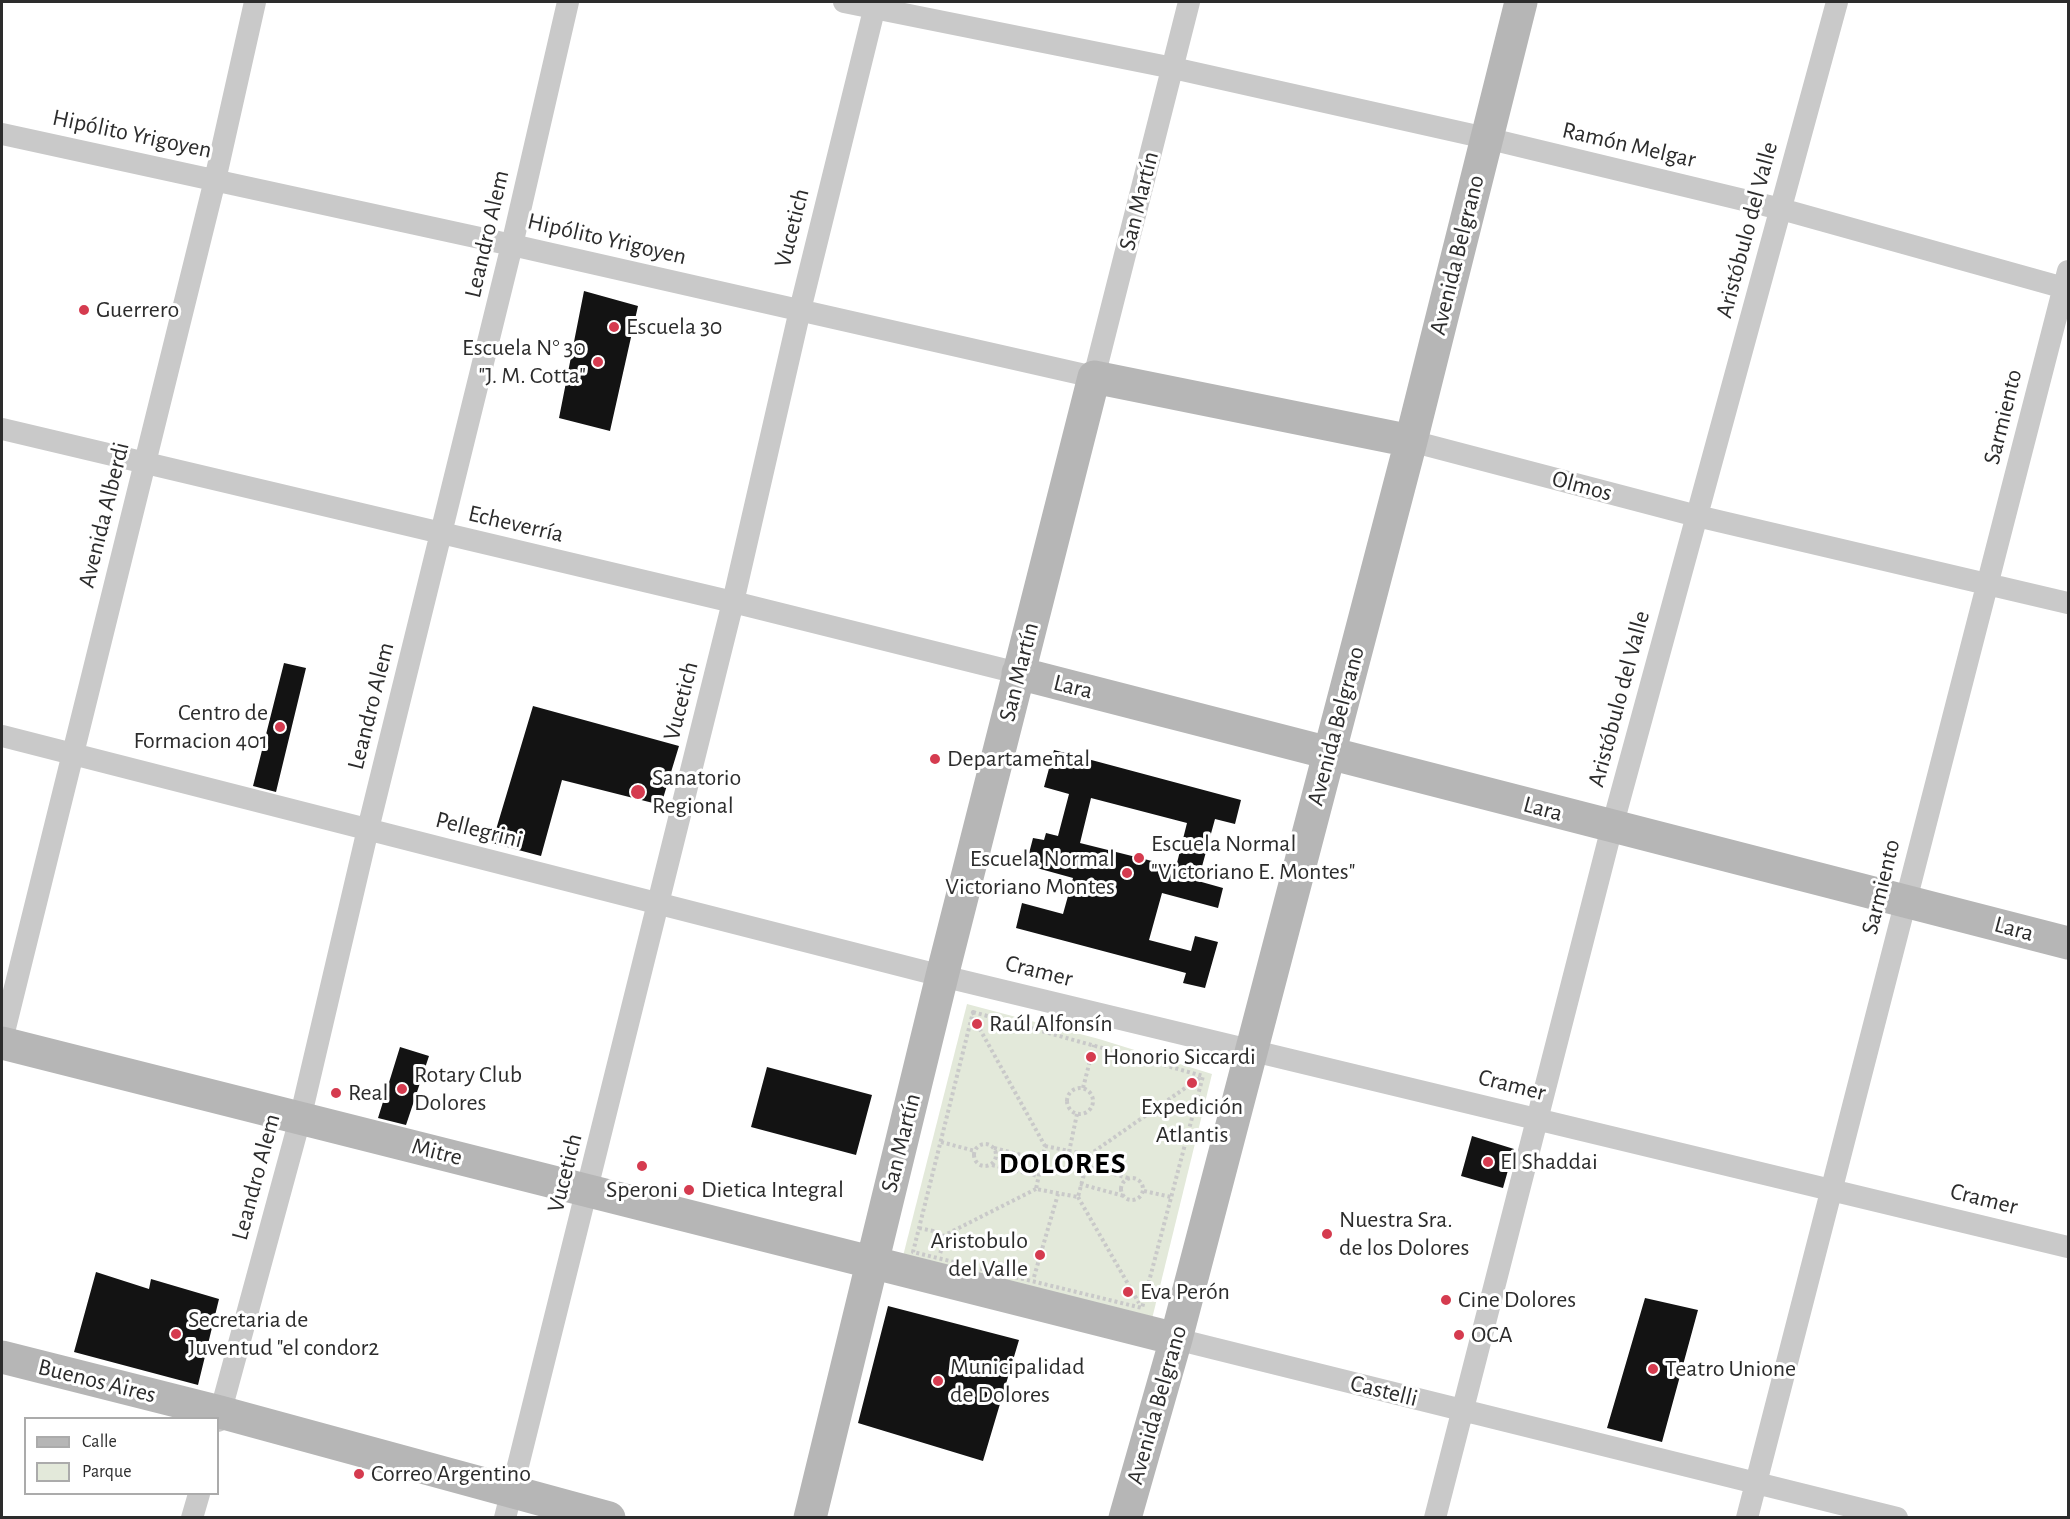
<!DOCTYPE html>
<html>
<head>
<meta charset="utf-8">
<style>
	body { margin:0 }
	#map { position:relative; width:2070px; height:1519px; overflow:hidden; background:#fff; font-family:"Alegreya Sans",sans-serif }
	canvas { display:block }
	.frame { position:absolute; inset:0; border:3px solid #2c2c2c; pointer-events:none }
	.legend { position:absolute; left:24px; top:1417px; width:195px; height:78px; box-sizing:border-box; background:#fff; border:2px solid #ababab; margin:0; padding:8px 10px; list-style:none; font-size:18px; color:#2c2c2c }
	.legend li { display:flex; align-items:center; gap:12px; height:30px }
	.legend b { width:30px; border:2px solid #ababab }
</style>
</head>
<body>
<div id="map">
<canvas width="2070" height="1519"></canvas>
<div class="frame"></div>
<ul class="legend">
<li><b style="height:8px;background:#b6b6b6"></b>Calle</li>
<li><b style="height:16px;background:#e3e9da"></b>Parque</li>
</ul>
</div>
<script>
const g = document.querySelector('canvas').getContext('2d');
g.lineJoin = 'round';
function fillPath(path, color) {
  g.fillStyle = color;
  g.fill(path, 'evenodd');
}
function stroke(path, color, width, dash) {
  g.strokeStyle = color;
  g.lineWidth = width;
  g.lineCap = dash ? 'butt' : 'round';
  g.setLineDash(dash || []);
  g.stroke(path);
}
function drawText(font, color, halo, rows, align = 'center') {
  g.font = font + ' "Alegreya Sans",sans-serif';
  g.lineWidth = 6;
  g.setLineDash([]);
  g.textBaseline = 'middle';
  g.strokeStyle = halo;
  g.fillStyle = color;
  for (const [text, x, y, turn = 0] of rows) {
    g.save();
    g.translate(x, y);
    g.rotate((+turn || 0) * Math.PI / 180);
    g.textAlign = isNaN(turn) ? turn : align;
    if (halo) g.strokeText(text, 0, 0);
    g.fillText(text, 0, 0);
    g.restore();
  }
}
fillPath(new Path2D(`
	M967 1004 1099 1039 1212 1074 1151 1323 902 1260Z`), '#e3e9da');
fillPath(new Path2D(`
	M584 291 638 306 610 431 559 418Z
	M284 663 306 668 276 792 253 786Z
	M533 706 679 746 661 805 562 780 541 856 492 843Z
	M1054 750 1241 800 1235 824 1215 819 1198 881 1223 888 1218 908 1162 893 1149 940 1191 951 1195 936 1218 942 1205 988 1183 983 1186 973 1016 928 1022 903 1063 914 1073 878 1026 865 1033 838 1044 840 1046 833 1058 836 1069 794 1044 787ZM1091 798 1187 823 1176 867 1080 843Z
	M400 1047 429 1056 406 1125 378 1118Z
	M767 1067 872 1095 856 1155 751 1127Z
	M1472 1136 1514 1149 1503 1188 1461 1176Z
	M96 1272 149 1289 151 1279 219 1299 198 1385 74 1352Z
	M1645 1298 1698 1310 1662 1442 1607 1428Z
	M888 1306 1019 1340 983 1461 858 1423Z`), '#131313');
stroke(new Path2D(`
	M973 1012 1203 1076 1142 1308 913 1252Z
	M973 1012 977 1024 1045 1146
	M1067 1101a13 13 0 1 1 26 0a13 13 0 1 1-26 0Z
	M1083 1088 1094 1045
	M941 1142 975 1151
	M974 1155a11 11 0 1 1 22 0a11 11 0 1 1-22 0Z
	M1045 1146 1089 1155 1078 1197 1036 1189Z
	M994 1148 1041 1160
	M1069 1152 1077 1114
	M1089 1155 1201 1077
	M992 1165 1038 1176
	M1085 1166 1128 1178
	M1121 1189a11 11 0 1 1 22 0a11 11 0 1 1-22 0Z
	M1080 1184 1124 1196
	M1144 1191 1171 1197
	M1078 1197 1139 1303
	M919 1228 933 1231 942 1247 940 1254
	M937 1239 1036 1189
	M1034 1277 1058 1194`), '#c9c9c9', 4, [3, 3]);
stroke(new Path2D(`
	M844 2 1173 68 1486 138 1781 209 2068 289
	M2 134 512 245 1094 377 1189 2
	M2 429 733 602 1018 673
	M1411 441 1697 516 2068 603
	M2 736 942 976 2068 1247
	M2 1040 215 180 255 2
	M1176 1339 1897 1518
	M218 1421 300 1119 368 829 512 245 568 2
	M192 1518 199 1494
	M505 1518 733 602 800 310 876 2
	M1435 1518 1612 827 1837 2
	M1747 1518 2068 271`), '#c9c9c9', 22);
stroke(new Path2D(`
	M1018 673 2068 943
	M2 1043 1176 1339
	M2 1357 220 1412 609 1518
	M810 1518 942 976 1094 377 1411 441
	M1125 1518 1176 1339 1411 441 1521 2`), '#b6b6b6', 33);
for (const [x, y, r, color] of [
	[84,310,6,"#d53b4f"],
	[614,327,6,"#d53b4f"],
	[598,362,6,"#d53b4f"],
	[280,727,6,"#d53b4f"],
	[935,759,6,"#d53b4f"],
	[638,792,8,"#d53b4f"],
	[1139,858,6,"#d53b4f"],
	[1127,873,6,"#d53b4f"],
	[977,1024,6,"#d53b4f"],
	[1091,1057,6,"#d53b4f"],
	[1192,1083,6,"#d53b4f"],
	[402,1089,6,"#d53b4f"],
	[336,1093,6,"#d53b4f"],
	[1488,1162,6,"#d53b4f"],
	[642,1166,6,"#d53b4f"],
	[689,1190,6,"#d53b4f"],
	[1327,1234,6,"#d53b4f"],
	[1040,1255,6,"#d53b4f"],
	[1128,1292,6,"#d53b4f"],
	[1446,1300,6,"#d53b4f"],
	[176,1334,6,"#d53b4f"],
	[1459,1335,6,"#d53b4f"],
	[1653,1369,6,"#d53b4f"],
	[938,1381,6,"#d53b4f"],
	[359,1474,6,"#d53b4f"]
]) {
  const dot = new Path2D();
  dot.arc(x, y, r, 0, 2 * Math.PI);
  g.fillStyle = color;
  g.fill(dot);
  stroke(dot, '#fff', 2);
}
drawText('24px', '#2c2c2c', '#fff', [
	["Hipólito Yrigoyen",132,134,12],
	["Ramón Melgar",1629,145,13],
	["San Martín",1139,201,-76],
	["Vucetich",792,228,-76],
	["Aristóbulo del Valle",1747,230,-75],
	["Leandro Alem",487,234,-77],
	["Hipólito Yrigoyen",607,239,13],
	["Avenida Belgrano",1457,255,-76],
	["Sarmiento",2003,417,-76],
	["Olmos",1582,486,15],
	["Avenida Alberdi",104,515,-76],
	["Echeverría",516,524,13],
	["San Martín",1019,672,-76],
	["Lara",1073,687,14],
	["Aristóbulo del Valle",1619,699,-75],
	["Vucetich",681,701,-76],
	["Leandro Alem",371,706,-76],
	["Avenida Belgrano",1336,726,-75],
	["Lara",1543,809,15],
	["Pellegrini",479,830,14],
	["Sarmiento",1881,887,-76],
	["Lara",2014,929,15],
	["Cramer",1039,971,14],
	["Cramer",1512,1085,14],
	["San Martín",901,1143,-76],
	["Mitre",437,1152,14],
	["Vucetich",565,1173,-76],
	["Leandro Alem",256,1177,-75],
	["Cramer",1984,1199,14],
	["Buenos Aires",97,1381,14],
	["Castelli",1384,1391,14],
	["Avenida Belgrano",1157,1405,-74]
]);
drawText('24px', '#2c2c2c', '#fff', [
	["Guerrero",96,310],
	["Escuela 30",626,327],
	["Escuela N° 30",586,348,"right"],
	["\"J. M. Cotta\"",586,376,"right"],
	["Centro de",268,713,"right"],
	["Formacion 401",268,741,"right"],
	["Departamental",947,759],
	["Sanatorio",652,778],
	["Regional",652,806],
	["Escuela Normal",1151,844],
	["\"Victoriano E. Montes\"",1151,872],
	["Escuela Normal",1115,859,"right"],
	["Victoriano Montes",1115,887,"right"],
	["Raúl Alfonsín",989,1024],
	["Honorio Siccardi",1103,1057],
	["Rotary Club",414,1075],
	["Dolores",414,1103],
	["Real",348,1093],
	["Expedición",1192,1107,"center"],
	["Atlantis",1192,1135,"center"],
	["El Shaddai",1500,1162],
	["Speroni",642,1190,"center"],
	["Dietica Integral",701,1190],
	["Nuestra Sra.",1339,1220],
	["de los Dolores",1339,1248],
	["Aristobulo",1028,1241,"right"],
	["del Valle",1028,1269,"right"],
	["Eva Perón",1140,1292],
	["Cine Dolores",1458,1300],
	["Secretaria de",188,1320],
	["Juventud \"el condor2",188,1348],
	["OCA",1471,1335],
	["Municipalidad",950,1367],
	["de Dolores",950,1395],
	["Teatro Unione",1665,1369],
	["Correo Argentino",371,1474]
], 'left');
g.letterSpacing = '1.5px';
drawText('bold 30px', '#000', '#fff', [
	["DOLORES",1063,1164]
]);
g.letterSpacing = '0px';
</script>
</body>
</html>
